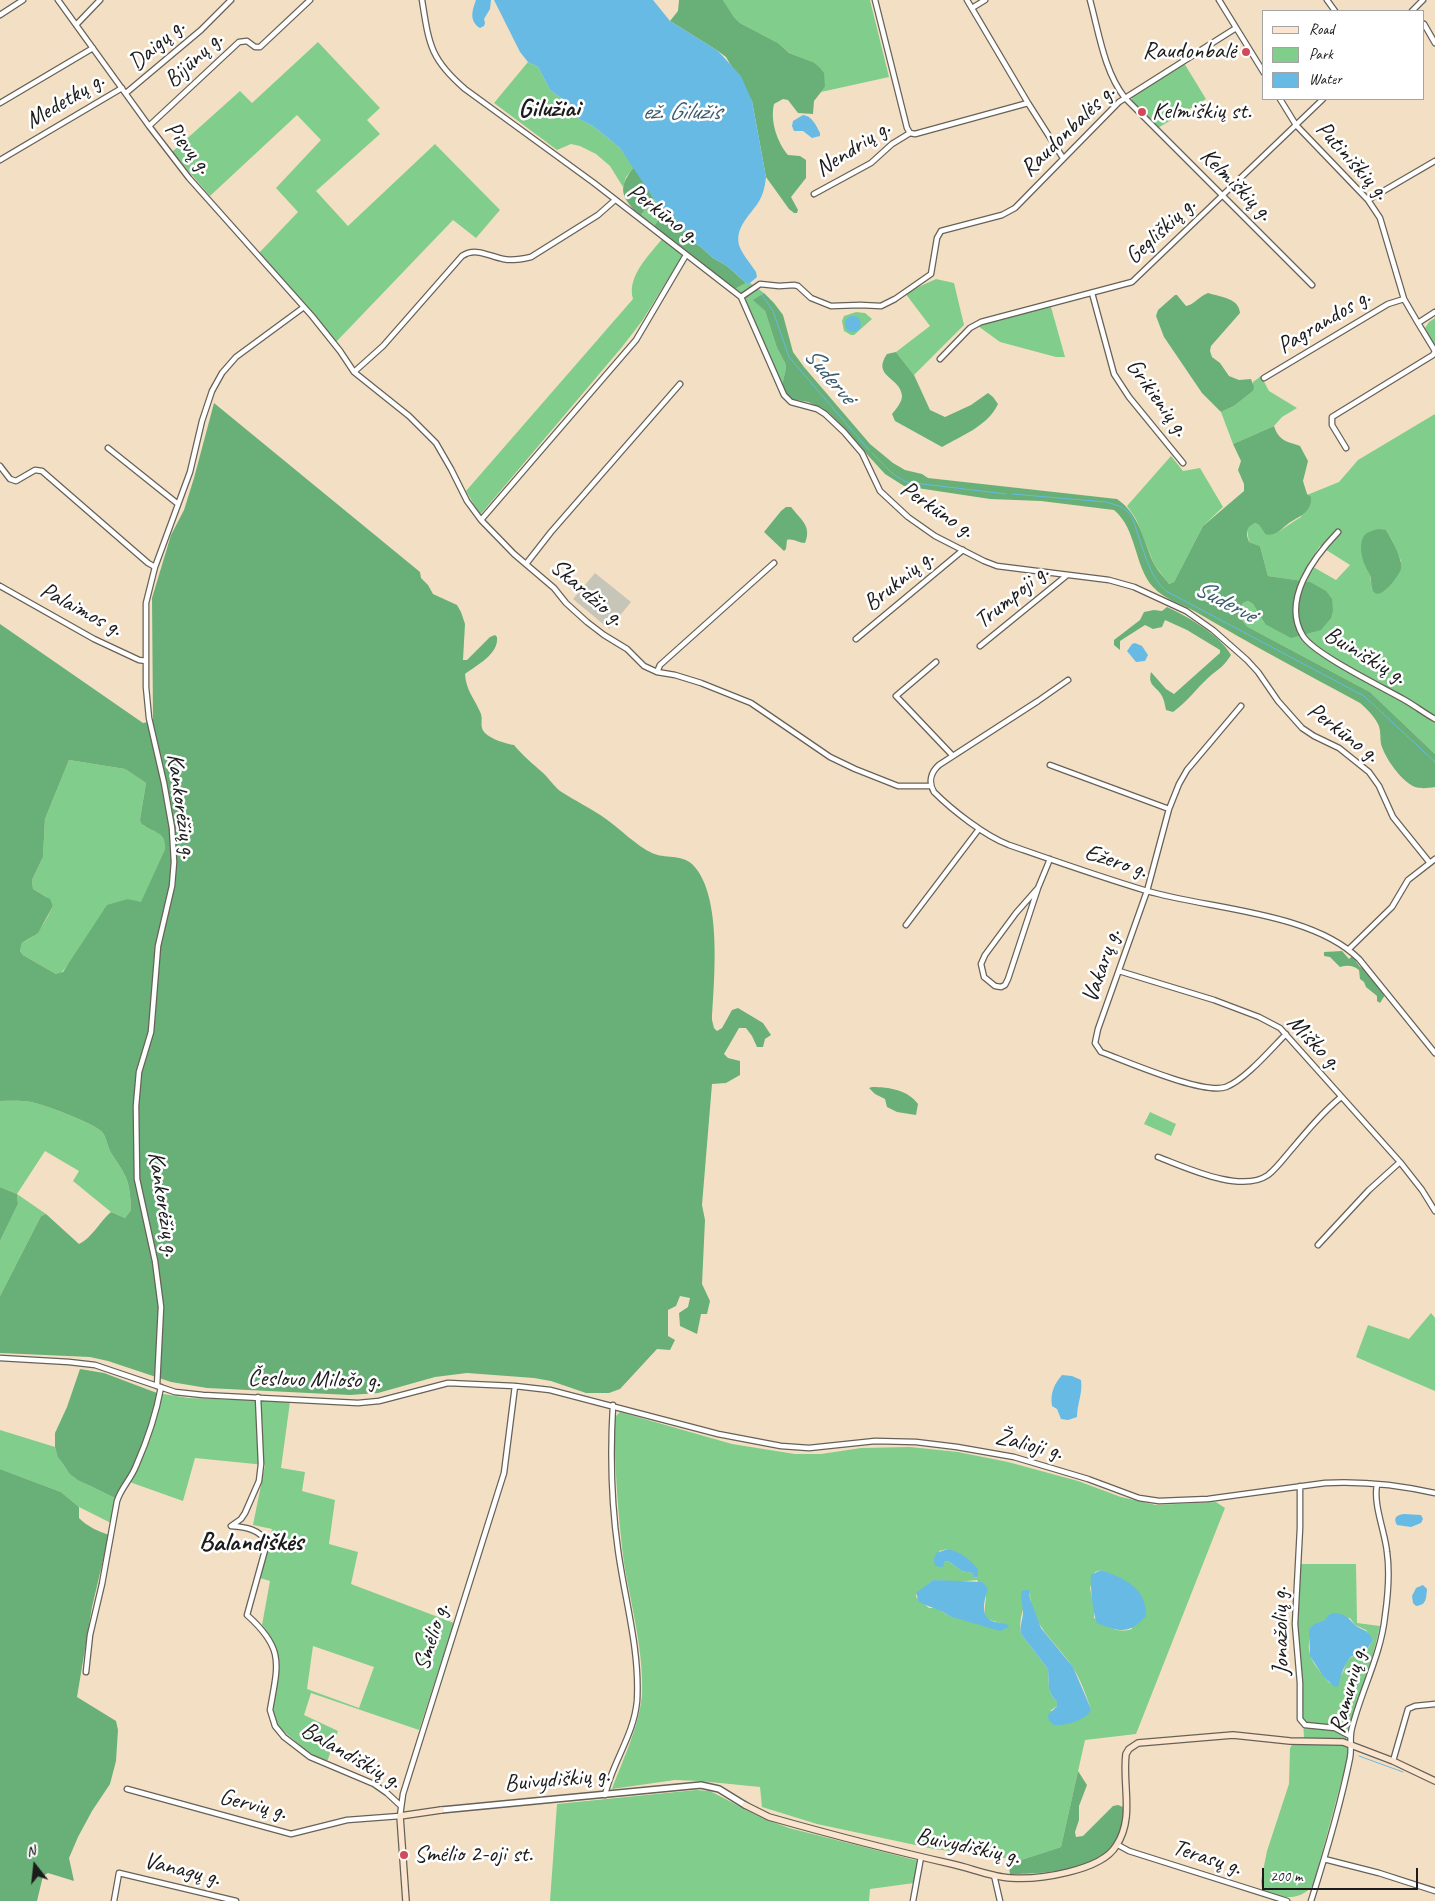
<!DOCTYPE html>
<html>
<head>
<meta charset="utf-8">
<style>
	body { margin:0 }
	#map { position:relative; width:1435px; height:1901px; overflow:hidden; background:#f3e0c4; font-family:Caveat,sans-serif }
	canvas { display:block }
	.legend { position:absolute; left:1262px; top:10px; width:162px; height:90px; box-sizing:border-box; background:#fff; border:1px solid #a4a4a4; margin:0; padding:6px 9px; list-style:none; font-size:15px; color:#1c1c1c }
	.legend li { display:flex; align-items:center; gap:10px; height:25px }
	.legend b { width:25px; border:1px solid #a4a4a4 }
	.north { position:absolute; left:10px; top:1841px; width:50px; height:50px; -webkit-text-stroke:4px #fff; paint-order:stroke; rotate:344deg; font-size:14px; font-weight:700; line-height:20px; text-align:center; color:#1c1c1c }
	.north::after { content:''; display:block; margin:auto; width:18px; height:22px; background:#1c1c1c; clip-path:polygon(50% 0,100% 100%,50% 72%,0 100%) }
	.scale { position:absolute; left:1262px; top:1868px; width:156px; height:22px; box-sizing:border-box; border:2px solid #1c1c1c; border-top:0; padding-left:6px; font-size:15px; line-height:18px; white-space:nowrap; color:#1c1c1c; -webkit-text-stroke:4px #fff; paint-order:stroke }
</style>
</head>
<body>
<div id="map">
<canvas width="1435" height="1901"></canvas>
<ul class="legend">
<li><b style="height:6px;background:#fbe5cf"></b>Road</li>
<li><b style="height:14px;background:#81cd8b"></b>Park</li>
<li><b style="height:14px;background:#67bae3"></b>Water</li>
</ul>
<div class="north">N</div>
<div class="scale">200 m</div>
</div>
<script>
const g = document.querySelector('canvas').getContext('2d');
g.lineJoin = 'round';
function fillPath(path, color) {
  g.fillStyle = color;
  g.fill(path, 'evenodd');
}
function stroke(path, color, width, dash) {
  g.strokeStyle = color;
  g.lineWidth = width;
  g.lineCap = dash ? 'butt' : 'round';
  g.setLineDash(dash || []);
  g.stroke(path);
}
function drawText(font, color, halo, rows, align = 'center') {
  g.font = font + ' Caveat,sans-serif';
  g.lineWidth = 5;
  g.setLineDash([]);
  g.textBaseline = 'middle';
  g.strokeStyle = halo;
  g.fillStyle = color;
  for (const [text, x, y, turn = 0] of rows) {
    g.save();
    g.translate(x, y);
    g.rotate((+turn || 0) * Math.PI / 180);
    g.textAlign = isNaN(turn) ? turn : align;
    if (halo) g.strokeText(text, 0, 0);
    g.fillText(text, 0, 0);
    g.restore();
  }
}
fillPath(new Path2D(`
	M595 573 631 602 609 629 573 599Z`), '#c6c5b8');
fillPath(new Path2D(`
	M723 0H870L889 77 821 92 825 87 813 62 789 53 778 43 740 23 734 17Z
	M318 42 380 108 367 120 380 134 316 191 348 226 435 144 500 210 476 238 453 220 336 342 259 253 298 212 276 188 321 140 297 115 210 196 172 152 240 91 252 103Z
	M528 62 538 67 550 90 561 98 567 108 579 119 593 126 620 148 634 167 626 177 623 187 610 166 596 154 580 146 571 144 557 150 494 103Z
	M1184 63 1206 99 1158 128 1132 101V97Z
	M654 199 666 210 654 226 640 216Z
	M665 235 686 250 642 321 622 347 480 515 466 491 633 299C626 275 652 253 665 235Z
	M936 279 954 283 964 325 914 375 896 352 930 326 905 293Z
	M746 283H750L764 293 754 300 765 311 777 348 785 363 786 368 782 387 747 305 741 293 735 289Z
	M1051 307 1065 357H1056L1000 342 978 326 992 321Z
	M856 312 865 313 872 319 854 335H851L844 331 842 321 844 316Z
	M1435 318V346L1425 328 1429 322Z
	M1261 376 1269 391 1297 408 1282 417 1274 426 1233 444 1221 412 1234 406 1253 391V382Z
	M1435 414V754L1370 692 1248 627C1240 619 1239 613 1243 603L1248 601 1253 604 1265 624 1309 582 1268 576 1260 546 1249 542 1247 530 1250 525 1255 523 1259 525 1265 534C1279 535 1288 524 1301 517L1307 495 1339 482 1358 460ZM1386 530 1392 540 1401 561 1372 590 1370 575ZM1320 546 1350 565 1336 580 1308 564Z
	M1171 456 1183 471 1200 468 1223 507 1203 526 1174 582 1169 584 1154 564 1136 519 1127 506Z
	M69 760 125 769 146 783 140 819 144 826 162 834 166 843 165 849 141 903 128 899 60 974H56L23 955 20 951 22 943C39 935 45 922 53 906L47 897 33 889 32 880 43 857 45 819Z
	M0 1101C11 1101 24 1100 35 1103 47 1106 94 1123 102 1132 107 1138 107 1146 111 1153 127 1177 130 1180 131 1210L125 1218 111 1212 73 1181 79 1171 45 1151 17 1194 46 1214 41 1216 0 1296V1241L18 1204 17 1194 0 1187Z
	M1150 1112 1176 1124 1171 1136 1144 1124Z
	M1431 1313 1435 1318V1391L1356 1357 1368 1325 1409 1339Z
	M157 1393 189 1398 290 1402 281 1468 305 1472 302 1491 335 1500 329 1544 358 1552 351 1584 454 1623 419 1730 311 1693 304 1715 338 1731 327 1762C314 1757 304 1749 294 1740 287 1734 277 1727 274 1717 272 1710 274 1702 276 1694 281 1668 280 1645 262 1625L270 1581 260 1578 272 1529 253 1525 265 1465 195 1458 183 1501 124 1480C143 1454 150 1424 157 1393ZM313 1646 374 1667 359 1708 307 1689Z
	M620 1412 732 1444 795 1454H821L861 1448 910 1447 958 1452 1008 1462 1078 1481 1121 1497 1156 1505 1216 1502 1225 1508 1136 1734 1085 1740 1061 1847 1021 1860 934 1849 817 1824 762 1807 760 1787 700 1781 675 1780 612 1789C623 1759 639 1727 642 1695 644 1652 631 1605 624 1563 618 1516 615 1469 614 1422L616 1416ZM948 1549 977 1577 975 1578 972 1573 962 1571 948 1561 944 1562 939 1551ZM1101 1570 1117 1577 1132 1629C1115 1634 1109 1626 1094 1618V1607L1090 1588 1095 1572ZM933 1580 958 1582 977 1580 986 1596C985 1615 979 1619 1003 1623L949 1616 937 1608H929L916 1597V1594ZM1030 1593C1030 1624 1056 1642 1072 1666 1080 1678 1086 1695 1091 1709L1050 1711 1057 1706V1702L1052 1696 1049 1689 1048 1669 1021 1634C1018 1620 1024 1605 1030 1593Z
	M0 1430 55 1447C64 1478 88 1484 115 1498L111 1523 79 1507 61 1492 0 1469Z
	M1300 1564H1356L1357 1623 1380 1626 1373 1655 1346 1740 1304 1738 1298 1624ZM1350 1618 1355 1625 1366 1630 1373 1640C1370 1645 1367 1651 1362 1653 1358 1655 1354 1655 1350 1658 1341 1666 1349 1674 1330 1683 1311 1662 1301 1650 1316 1623Z
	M1300 1743 1345 1745 1347 1746 1349 1753 1313 1886C1297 1901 1287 1898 1265 1893L1262 1889 1261 1881 1267 1851 1289 1784 1290 1748 1292 1745Z
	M696 1790 710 1791 762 1818 789 1828 919 1861 914 1883 870 1889 869 1901H550L557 1804Z`), '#81cd8b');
fillPath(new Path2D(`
	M679 0H723L734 17 740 23 778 43 789 53 813 62 819 67 824 73 825 87 814 101 813 114 798 113 788 100 783 99 774 104C770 121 777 142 788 155L800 156 806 160V178L791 197 798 210 797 213H794L789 209 766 177 752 101 726 57 718 51 670 21 678 11Z
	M634 167 654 199 640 216C622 198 616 189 634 167Z
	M666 210 681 224 690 240 701 247 713 258 727 266 746 283 735 289 654 226Z
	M764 293 774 303 783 315 793 352 804 367 870 444 893 463 905 470 922 474 928 478 1117 499C1139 514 1143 539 1153 562 1157 570 1164 577 1169 584L1174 582 1203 526 1244 491V484L1238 470 1241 461 1233 444 1274 426C1279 441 1286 441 1300 446L1308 461 1303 481 1307 494 1311 497C1312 512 1300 516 1289 523 1281 529 1275 537 1265 534L1259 525 1255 523C1245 527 1246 534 1249 542L1260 546 1268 576 1310 582 1326 591 1332 599 1333 610 1331 618 1321 630 1291 638 1265 624 1253 604 1248 601 1243 603C1238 614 1240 619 1248 627L1370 692 1435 754V787C1428 788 1422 789 1415 787 1401 781 1385 758 1381 744 1380 737 1381 730 1378 724 1374 716 1367 709 1360 703 1305 673 1250 644 1196 612 1182 604 1165 600 1153 587 1134 566 1137 529 1114 510L1041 501 990 499 904 486 885 474 830 414 822 408 808 402 791 399 785 392 782 386 786 368 785 363 777 348 765 311 753 300Z
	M1208 293C1221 297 1239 298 1240 313L1211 346 1210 351 1212 357 1220 363 1229 376 1239 380 1251 379 1254 387 1253 391 1234 406 1221 412 1202 393 1164 337 1156 316 1158 310 1175 295H1177L1186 306C1194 305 1199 296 1208 293Z
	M896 352 914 375 930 410 945 417 971 405 988 393 993 397 998 404C988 426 961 436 942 447L895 421 892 414C896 409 902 402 902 396 901 377 871 377 887 354Z
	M214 403 420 572 421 578 428 585 433 594 457 605 461 612 465 624 463 660H467L490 637 495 635 497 637C499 654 477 665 465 674 466 691 475 699 481 714 483 721 479 727 485 733 491 739 506 744 514 745 523 756 532 763 542 772 548 777 553 785 560 791 575 801 591 808 606 819 620 829 637 846 652 853 665 859 681 854 692 864 723 894 714 980 712 1020L714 1028 717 1031 722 1028 732 1010 738 1008 763 1023 771 1035 765 1039 763 1047H757L752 1036 746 1028H739L724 1054 728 1058 740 1061V1075L726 1083 712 1084 702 1205 705 1220 702 1284 710 1301 707 1314H701L697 1334 680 1326 679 1313 688 1307 690 1298 680 1296 676 1306 668 1310V1336L675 1340 670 1350 657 1349 620 1389 609 1393H586L551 1381 534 1378 467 1373 435 1377 378 1393 350 1395 207 1388 171 1382 108 1361 90 1357 0 1353V1296L41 1216 46 1214 79 1244C92 1238 100 1221 111 1212L125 1218 131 1210C130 1180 127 1177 111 1153 107 1146 107 1138 102 1132 94 1123 47 1106 35 1103 24 1100 11 1101 0 1101V624L143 723 153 721 152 598 171 535 184 510 194 478ZM69 760 125 769 146 783 140 819 141 823C151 833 167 830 165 849L141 902 128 899 107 905 63 972 56 974 23 955 20 951 22 943 38 933 53 906 50 899 33 889 32 880 43 857 45 819Z
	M786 507H791C801 520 812 526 805 543 798 543 793 538 787 540L786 549 784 551 764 532 781 511Z
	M1378 529 1386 530C1391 538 1403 559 1401 569 1399 575 1383 598 1375 593 1370 590 1372 581 1370 575 1369 572 1366 569 1365 565 1361 557 1358 539 1367 533 1370 531 1375 530 1378 529Z
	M1167 607C1188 617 1219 634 1231 655 1222 669 1219 668 1208 678 1196 689 1187 702 1173 712L1166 710C1165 705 1164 698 1160 693 1154 685 1148 685 1151 672L1166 689 1174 694 1220 653V650L1187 630 1165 620 1162 627 1153 629 1145 625 1120 641V650L1114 645V640L1140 620 1144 612 1154 610 1162 611Z
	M1342 951 1349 959 1352 956 1360 967 1364 968 1385 995 1380 1003 1377 1001V996L1366 987 1364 982 1360 979 1359 970C1353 965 1347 965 1340 967L1330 957 1324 956V952Z
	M872 1087C889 1087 908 1090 918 1104L916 1115 897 1112 887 1107 885 1099 875 1094 869 1088Z
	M0 1187 17 1194 18 1204 0 1241Z
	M80 1369 104 1373 157 1393C152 1418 146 1441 135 1464 130 1476 119 1485 115 1498L78 1480 70 1474 58 1457 55 1447V1433L67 1407Z
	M0 1469 61 1492 79 1507V1518C88 1527 98 1531 109 1535L92 1607 77 1697 116 1721 118 1730 116 1761 110 1784 92 1811 78 1837 69 1858 74 1881 48 1873 43 1876 37 1901H0Z
	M1078 1771 1087 1785 1079 1806V1820L1075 1832 1076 1837 1083 1836 1113 1806 1118 1805 1123 1807 1124 1810C1122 1818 1122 1828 1119 1837 1106 1871 1040 1874 1010 1874L1009 1867 1018 1864 1021 1860 1061 1847Z`), '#68b077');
fillPath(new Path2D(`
	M476 0H491L490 9 484 19 485 23 484 26 480 28C469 21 472 11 476 0Z
	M494 0H653L670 21 718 51 741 76 752 101 766 177C765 187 763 195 758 203 749 216 735 228 739 245 742 254 751 264 756 272L757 277 750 283H746L727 266 713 258 701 247 690 240 681 224 654 199 620 148 593 126 579 119 567 108 561 98 550 90 538 67 528 62 520 52Z
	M803 115C812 116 816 125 820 133V136L812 138 803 131H794L792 126 793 121Z
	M845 324a8 8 0 1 1 16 0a8 8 0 1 1-16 0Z
	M1135 643 1142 646 1148 655 1145 661 1136 662 1127 651 1132 644Z
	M1062 1375 1072 1376 1081 1380C1083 1393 1077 1404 1077 1417L1068 1420 1061 1419 1057 1409 1052 1406C1050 1394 1054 1384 1062 1375Z
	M1404 1514 1421 1515 1423 1519 1421 1523 1411 1527 1397 1525C1393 1518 1396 1515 1404 1514Z
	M948 1549C961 1552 969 1559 978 1569L977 1577 975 1578 972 1573 962 1571 948 1561 944 1562 943 1567 935 1566 934 1559 936 1553Z
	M1101 1570C1124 1578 1147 1588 1146 1616 1129 1635 1119 1632 1097 1623 1093 1614 1090 1586 1091 1575Z
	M933 1580 982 1582 988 1588C985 1599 979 1615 992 1621 996 1623 1003 1623 1008 1625L1009 1627 1000 1631 949 1616C939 1608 930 1608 919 1602L916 1593Z
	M1423 1585 1427 1589C1426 1598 1427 1605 1416 1606L1413 1603 1412 1596 1416 1588Z
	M1026 1590H1029L1030 1599 1041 1628 1073 1667 1091 1709C1088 1720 1065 1726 1054 1725L1049 1721 1048 1715 1057 1706V1702L1052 1696 1049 1689 1048 1669 1021 1634C1019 1626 1023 1620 1023 1612 1023 1605 1020 1599 1022 1591Z
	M1336 1613C1346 1615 1347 1617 1354 1624 1361 1631 1368 1628 1373 1640 1370 1645 1367 1650 1362 1653 1359 1655 1354 1654 1351 1657 1347 1659 1338 1680 1339 1685L1335 1687 1323 1676 1310 1656 1309 1629 1316 1623 1324 1621 1330 1614Z`), '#67bae3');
stroke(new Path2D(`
	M761 293 773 311 789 357 869 450
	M872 453 893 474 906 482 1006 494
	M1012 494 1106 502C1113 504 1122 506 1127 511 1133 517 1135 525 1137 532 1145 553 1149 576 1166 591L1364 696 1435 762
	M1359 1756 1403 1772`), '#67bae3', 1);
const minor = new Path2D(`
	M58 0 149 126 189 178 312 316 340 351 354 372 409 416 436 443 451 469 467 501 481 520 514 554 554 588 566 603 587 622 604 635 627 649 644 666 657 672 675 675 701 683 751 703 830 757 855 769 898 786H931
	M422 0C429 44 430 59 465 89L594 183 741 297 784 395 791 402 817 409 825 414 844 432 862 453 880 491 908 517 935 536 984 561 997 566 1109 580 1134 587 1186 611 1213 630 1247 660 1258 672 1278 701 1302 728 1314 736 1339 748 1369 772 1379 786 1393 817 1430 863
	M875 0 907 128 910 133 915 134 1028 103
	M967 0 1028 103 1063 158
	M1090 0C1099 33 1104 71 1125 98L1312 285
	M1219 0 1264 73
	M1327 0 1335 11
	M972 8 985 0
	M1412 11 1423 0
	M0 15 23 0
	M1424 24 1435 43
	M76 25 100 0
	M126 93 201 30 231 0
	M1280 99 1296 125 1368 200 1380 218 1404 299 1418 323 1435 312
	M0 103 93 48
	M149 126 239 42 247 41 255 47H260L310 0
	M0 160 122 88
	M814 194 871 163 892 144 910 133
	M1368 200 1435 161
	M1092 293 1114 374 1129 397 1183 463
	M741 297 760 284 779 286 794 285 798 286 811 298 831 306 860 305 881 306 895 299 931 274 937 238 941 231 1002 215 1015 208 1119 102 1236 28
	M1418 323 1435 351
	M940 359 970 328 981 322 1132 282 1323 99
	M354 372 383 346 462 256C476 247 488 256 503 259 513 261 522 259 531 257L598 215 615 200
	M1264 378 1388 304 1404 299
	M108 448 178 504
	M1346 448 1332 425V417L1433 355 1435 351
	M0 466 10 479 16 481 35 470 42 471 148 563 155 567
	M481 520 636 340 686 255
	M1338 532C1314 557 1281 600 1303 636 1314 654 1382 687 1403 699 1414 705 1424 713 1435 719
	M526 564 551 532 680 384
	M0 586 94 639 139 660 146 661
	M856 639 963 550
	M980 646 1066 576
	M936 662 896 696 953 756
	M657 672 660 665 774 563
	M1068 680 1038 701 939 765C931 772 928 782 934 792 952 810 985 836 1009 845 1055 861 1100 877 1147 891 1209 909 1312 912 1359 959L1435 1053
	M1241 706 1187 770 1179 784 1169 809 1147 891 1098 1029 1095 1043 1101 1052C1126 1061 1203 1095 1226 1087 1245 1080 1272 1048 1286 1034
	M1050 765 1169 809
	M1038 888 1008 979 1005 985 1001 987 995 986 984 977 981 964 985 955 1016 913 1038 888 1050 859
	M906 925 979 829
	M1349 949 1392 907 1408 880 1435 859
	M1119 971 1214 1000 1259 1017 1280 1028 1400 1162 1422 1190 1435 1211
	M1158 1157C1185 1167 1241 1194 1268 1175 1277 1168 1284 1158 1291 1150 1307 1131 1322 1113 1341 1097
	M1318 1245 1369 1190 1400 1162
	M0 1358 69 1362 95 1365 175 1392 203 1395 358 1403 379 1401 448 1383 515 1386 550 1390 718 1434 781 1446 809 1448 875 1441 916 1442 957 1447 1014 1457 1088 1479 1139 1498 1159 1501 1208 1499 1325 1483C1361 1481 1399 1485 1435 1493
	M157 1386 161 1307 155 1261 137 1179 136 1106 139 1072 151 1032 158 946 172 886 174 862 172 828 164 783 149 718 146 687V603L155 567 190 472 202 421 212 391 222 373 236 357 304 307
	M258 1397 261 1464 259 1481 245 1513 241 1519 231 1526C245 1527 260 1529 267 1543L247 1615C285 1649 278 1664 270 1710L275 1726 284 1737 310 1757 374 1784 387 1793 401 1806
	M1300 1486V1528L1295 1624 1300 1683V1719L1305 1725 1335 1728 1350 1736
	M86 1672 90 1635 102 1584 117 1501C121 1488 131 1479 136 1466 147 1441 156 1415 161 1387
	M1393 1761 1408 1709 1415 1706 1435 1704
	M127 1789 291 1834 347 1820 400 1816 403 1794 504 1473 515 1386
	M605 1795C612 1763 634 1735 637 1701 640 1650 625 1601 618 1550 611 1501 610 1455 613 1405
	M1118 1845 1129 1851 1287 1901
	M1324 1859 1379 1873 1435 1891
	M994 1875 1000 1901
	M114 1901 119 1873 236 1901
	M913 1901 921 1857
	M1311 1901C1326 1854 1340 1807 1350 1758 1352 1748 1349 1738 1352 1728 1361 1691 1381 1655 1385 1616 1388 1595 1390 1573 1387 1552 1385 1532 1373 1504 1377 1485`);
const tertiary = new Path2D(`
	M441 1810 701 1785 719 1789 745 1805`);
const secondary = new Path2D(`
	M745 1805 769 1817C829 1834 890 1850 952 1864 971 1868 991 1877 1011 1878 1038 1880 1101 1871 1116 1846 1135 1818 1122 1785 1126 1754L1129 1749 1138 1743 1233 1735 1290 1741 1343 1742 1393 1761 1435 1781
	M406 1901 400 1816 441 1810`);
stroke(minor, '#676157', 7);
stroke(tertiary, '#676157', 8);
stroke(secondary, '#676157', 8);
stroke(minor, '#fff', 4.5);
stroke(tertiary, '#fff', 5);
stroke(secondary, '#fbe5cf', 5.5);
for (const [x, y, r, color] of [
	[1246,52,5,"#d1495b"],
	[1142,112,5,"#d1495b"],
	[404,1855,5,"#d1495b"]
]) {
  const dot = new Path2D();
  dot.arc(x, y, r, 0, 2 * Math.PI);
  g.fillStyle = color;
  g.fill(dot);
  stroke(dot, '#fff', 2);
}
drawText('24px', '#1c1c1c', '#fff', [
	["Daigų g.",157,45,-41],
	["Bijūnų g.",194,60,-43],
	["Medetkų g.",65,101,-31],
	["Raudonbalės g.",1068,131,-44],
	["Pievų g.",188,148,51],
	["Nendrių g.",853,149,-33],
	["Putiniškių g.",1352,161,48],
	["Kelmiškių g.",1236,185,45],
	["Perkūno g.",663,214,37],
	["Gegliškių g.",1161,231,-43],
	["Pagrandos g.",1324,322,-31],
	["Grikienių g.",1157,398,54],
	["Perkūno g.",937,510,34],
	["Bruknių g.",899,581,-39],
	["Skardžio g.",587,593,41],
	["Trumpoji g.",1012,597,-39],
	["Palaimos g.",81,610,28],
	["Buiniškių g.",1365,656,31],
	["Perkūno g.",1343,733,37],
	["Kankorėžių g.",181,806,82],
	["Ežero g.",1116,862,18],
	["Vakarų g.",1102,966,-71],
	["Miško g.",1314,1043,46],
	["Kankorėžių g.",163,1204,81],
	["Česlovo Milošo g.",314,1380,1],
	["Žalioji g.",1029,1445,14],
	["Jonažolių g.",1281,1631,-91],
	["Smėlio g.",432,1637,-72],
	["Ramunių g.",1349,1690,-75],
	["Balandiškių g.",351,1756,30],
	["Buivydiškių g.",557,1780,-5],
	["Gervių g.",253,1805,14],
	["Buivydiškių g.",968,1847,12],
	["Terasų g.",1207,1858,18],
	["Vanagų g.",182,1870,14]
]);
drawText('24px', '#1c1c1c', '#fff', [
	["Raudonbalė",1236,52,"right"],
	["Kelmiškių st.",1152,112],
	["Smėlio 2-oji st.",414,1855]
], 'left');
drawText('italic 25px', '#3a5b6c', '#fff', [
	["ež. Gilužis",681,112],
	["Sudervė",829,376,50],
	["Sudervė",1225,602,28]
]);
drawText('bold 26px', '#1c1c1c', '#fff', [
	["Gilužiai",549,109],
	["Balandiškės",251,1543]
]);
</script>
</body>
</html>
